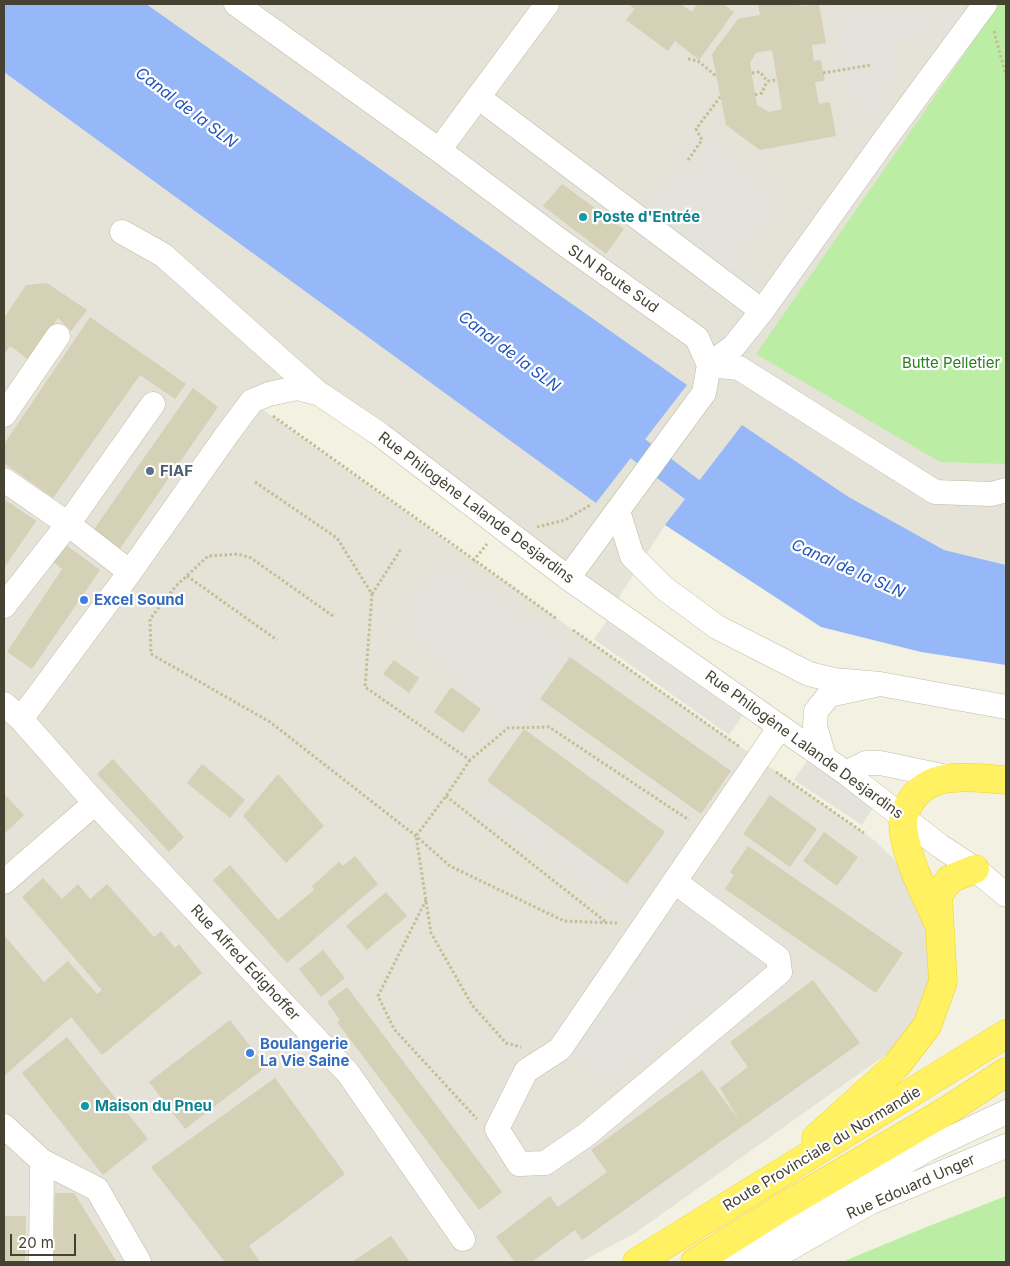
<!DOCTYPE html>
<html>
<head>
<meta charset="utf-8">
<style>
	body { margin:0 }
	#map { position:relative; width:1010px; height:1266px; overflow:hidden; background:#f3f2e2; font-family:Inter,sans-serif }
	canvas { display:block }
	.frame { position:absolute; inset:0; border:5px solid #454232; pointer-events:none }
	.scale { position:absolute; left:10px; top:1234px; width:66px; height:22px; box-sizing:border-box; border:2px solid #454232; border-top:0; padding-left:6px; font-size:15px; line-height:18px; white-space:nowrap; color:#454232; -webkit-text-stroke:4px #fff; paint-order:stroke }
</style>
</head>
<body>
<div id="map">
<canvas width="1010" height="1266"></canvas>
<div class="frame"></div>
<div class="scale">20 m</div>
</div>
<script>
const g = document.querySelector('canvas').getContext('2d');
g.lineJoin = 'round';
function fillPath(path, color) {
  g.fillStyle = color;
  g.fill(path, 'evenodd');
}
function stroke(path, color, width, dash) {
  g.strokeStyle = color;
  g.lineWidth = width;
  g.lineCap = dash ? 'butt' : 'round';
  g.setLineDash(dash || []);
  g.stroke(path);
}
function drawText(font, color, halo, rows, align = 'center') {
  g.font = font + ' Inter,sans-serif';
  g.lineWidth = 4.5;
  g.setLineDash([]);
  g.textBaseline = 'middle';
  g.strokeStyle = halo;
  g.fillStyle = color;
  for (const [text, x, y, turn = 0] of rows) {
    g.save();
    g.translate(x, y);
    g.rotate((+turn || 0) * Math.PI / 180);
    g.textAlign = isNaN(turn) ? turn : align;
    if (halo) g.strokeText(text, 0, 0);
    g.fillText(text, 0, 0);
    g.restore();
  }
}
fillPath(new Path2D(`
	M4 4H1006V565L944 550 847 496 665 525 612 608 320 394 252 402 450 544 874 840 908 873 932 928 930 987 908 1039 635 1233 581 1262H4Z`), '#e5e2d7');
fillPath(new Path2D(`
	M999 4H1006V464L940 462 756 354Z
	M1006 1196V1262H842L924 1228Z`), '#bbeda5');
fillPath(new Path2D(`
	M822 4H966L946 34 929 23 926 41 895 39 897 81 882 83 886 104 870 121H851L834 7 823 6Z
	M702 129 789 196 772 214 740 260 764 278 755 292 638 207Z
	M442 555 576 647 526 720 497 721 451 687 449 671 389 628Z
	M607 621 742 716 729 735 594 639Z
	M807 761 874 806 862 825 794 780Z
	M487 781 627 884 665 832 682 844 627 920 469 805Z
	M721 845 742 848 719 878 700 874Z
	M685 906 756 952 763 964 760 973 610 1089 572 1054 664 920 674 910Z
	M546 1172 555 1188 531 1202 522 1187Z`), '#e3e2db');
fillPath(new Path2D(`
	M4 4H146L687 385 596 503 4 72Z
	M742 425 847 496 944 550 1006 565V665L921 652 821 627 665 525Z`), '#96b8f8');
stroke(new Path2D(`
	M613 430 718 509`), '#96b8f8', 24);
fillPath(new Path2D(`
	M628 4H681L692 12 697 4H723L734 12 699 60 675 41 668 51 626 20 635 9Z
	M758 4H806L797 7 819 4 826 43 812 45 814 61 821 60 825 81 815 82 819 104 830 102 836 136 760 150 726 125 712 54 738 19 760 15ZM772 50 782 109 769 112 757 105 750 63 756 53Z
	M562 184 624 229 606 254 543 206Z
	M47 283 87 310 71 331 58 318 29 360 10 346 4 355V318L26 285Z
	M90 317 186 384 175 399 140 375 53 498 4 463V444Z
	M193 388 218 407 119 550 92 532Z
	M4 499 36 521 4 568Z
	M62 542 100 570 32 669 7 652 62 569 50 559Z
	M570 657 731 771 701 814 540 699Z
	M394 660 419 678 409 693 383 674Z
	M451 687 481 709 463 733 434 712Z
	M524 729 665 832 627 884 487 781Z
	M113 759 184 837 169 852 97 774Z
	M202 764 245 800 230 818 187 783Z
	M278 774 324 826 286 863 243 816Z
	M4 794 24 815 4 834Z
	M770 795 817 829 790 867 743 834Z
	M824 832 858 857 837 886 803 861Z
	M748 846 903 953 876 993 725 889 734 875 730 872Z
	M355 856 378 884 287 963 213 880 230 865 278 920 314 890 312 886 339 862 343 866Z
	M43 878 62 899 78 884 90 899 107 884 154 937 161 931 175 948 179 944 202 973 102 1055 71 1017 4 1076V935L44 982 68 961 97 994 102 990 22 897Z
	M386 892 407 916 367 950 346 926Z
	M323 950 345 978 321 997 299 969Z
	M813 980 860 1043 582 1240 575 1230 532 1262H515L496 1237 550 1196 558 1207 607 1172 591 1150 702 1070 740 1122 720 1088 748 1067 730 1042Z
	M347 987 502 1192 479 1210 337 1022 340 1020 327 1002Z
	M230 1020 266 1067 185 1129 149 1082Z
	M67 1037 148 1139 103 1175 22 1073Z
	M275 1078 345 1174 249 1246 260 1262H225L151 1167Z
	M55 1193H74L117 1262H53Z
	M4 1216H26L25 1262H4Z
	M391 1236 410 1262H352Z`), '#d5d1b6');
const minor = new Path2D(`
	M236 4 439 150 559 240 697 338 709 365 739 368 935 492 992 494 1006 490
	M478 97 762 311
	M439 150 547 4
	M122 232 163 255 318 393
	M4 415 58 336
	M4 480 68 524 130 572
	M618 511 632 556 664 588 717 627 809 674 834 680 880 684
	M568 578 704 393 709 365 734 346 762 311 883 142 985 4
	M4 606 68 524 153 404
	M4 704 21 719 95 803 348 1073 463 1239
	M21 719 130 572 228 433 252 401 269 394 297 388 320 394 378 433 568 578 846 773 940 846 975 869 1006 895
	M824 757 815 726 816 711 829 695 880 684 1006 707
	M846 773 866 763H880L952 778
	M4 882 95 803
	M675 882 778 958 780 972 586 1135 545 1163 519 1164 497 1129 526 1071 560 1049 780 727
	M4 1126 42 1161 97 1189 139 1262
	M41 1262 42 1161
	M729 1262 928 1149 1006 1112
	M766 1262 869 1203 1006 1146`);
const highway = new Path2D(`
	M937 920C924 891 902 851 903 819 903 815 905 812 907 808 916 789 931 780 952 778 970 776 989 779 1006 780
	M816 1138 896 1066 927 1026 943 982 938 895 950 879 975 869
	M637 1262 1006 1034
	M695 1262 786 1205 948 1110 1006 1072`);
stroke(minor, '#bfbca4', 25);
stroke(highway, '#eed521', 29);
stroke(new Path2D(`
	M994 31 1006 76
	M688 59 698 61 716 76
	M752 73 760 72 767 81 776 80
	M823 73 871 65
	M755 95 762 93 767 81
	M688 160 702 140 696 129 720 97
	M273 416 557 619
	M255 482 337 538 372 594 365 687 470 760 508 728 549 727 689 820
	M537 527 565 520 592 504
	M473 561 487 544
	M187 576 277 640
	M372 594 401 549
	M333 616 251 558 238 554 208 556 176 586 150 619 151 654 270 722 416 836 450 866 564 921 617 923
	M573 630 740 747
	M470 760 446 796 416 836 431 933 472 1005 506 1043 521 1047
	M776 772 864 833
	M446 796 606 922
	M426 900 378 996 394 1029 477 1119`), '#c3be93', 3, [2.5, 2.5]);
stroke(minor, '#fff', 24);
stroke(highway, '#fff161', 28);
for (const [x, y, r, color] of [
	[583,217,5,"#0f9aa8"],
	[150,471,5,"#5c6f8a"],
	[84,600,5,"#3f7fe0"],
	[250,1053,5,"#3f7fe0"],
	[85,1106,5,"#0f9aa8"]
]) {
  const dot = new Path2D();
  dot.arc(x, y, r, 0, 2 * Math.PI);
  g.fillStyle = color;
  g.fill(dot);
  stroke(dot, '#fff', 2);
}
drawText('bold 15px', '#0d838f', '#fff', [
	["Poste d'Entrée",593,217],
	["Maison du Pneu",95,1106]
], 'left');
drawText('15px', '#454232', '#fff', [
	["SLN Route Sud",613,279,35],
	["Rue Philogène Lalande Desjardins",476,508,37],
	["Rue Philogène Lalande Desjardins",804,745,36],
	["Rue Alfred Edighoffer",245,963,47],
	["Route Provinciale du Normandie",822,1149,-31],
	["Rue Edouard Unger",911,1187,-24]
]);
drawText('15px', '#2c7d1f', '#fff', [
	["Butte Pelletier",951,363]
]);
drawText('bold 15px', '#4e5e75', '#fff', [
	["FIAF",160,471]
], 'left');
drawText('bold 15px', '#366cbe', '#fff', [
	["Excel Sound",94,600],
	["Boulangerie",260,1044],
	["La Vie Saine",260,1061]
], 'left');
drawText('italic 16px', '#2054bc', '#fff', [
	["Canal de la SLN",186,108,37],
	["Canal de la SLN",509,352,37],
	["Canal de la SLN",848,569,24]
]);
</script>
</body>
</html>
